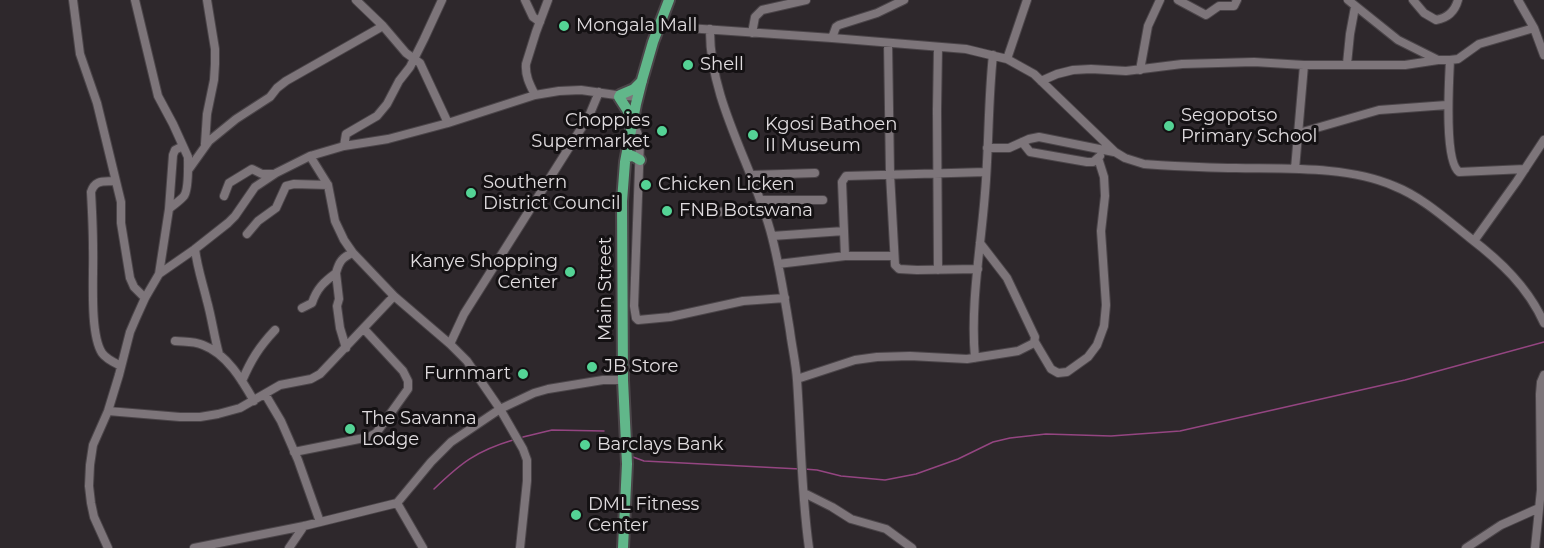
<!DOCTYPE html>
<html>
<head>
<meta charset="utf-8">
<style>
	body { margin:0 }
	canvas { display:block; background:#2e282c }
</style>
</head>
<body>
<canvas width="1544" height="548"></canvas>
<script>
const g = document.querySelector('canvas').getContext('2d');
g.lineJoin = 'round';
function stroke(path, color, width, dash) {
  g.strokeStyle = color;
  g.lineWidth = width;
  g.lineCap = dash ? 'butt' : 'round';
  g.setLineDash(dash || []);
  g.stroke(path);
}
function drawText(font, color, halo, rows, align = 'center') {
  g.font = font + ' Montserrat,sans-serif';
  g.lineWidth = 6;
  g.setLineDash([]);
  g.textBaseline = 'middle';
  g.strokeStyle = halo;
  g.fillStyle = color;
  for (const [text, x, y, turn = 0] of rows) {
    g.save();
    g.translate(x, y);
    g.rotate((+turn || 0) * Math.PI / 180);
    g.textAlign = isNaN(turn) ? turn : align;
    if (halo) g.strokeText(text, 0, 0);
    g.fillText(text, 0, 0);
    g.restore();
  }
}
stroke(new Path2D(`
	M523 437 552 430 604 431
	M633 457 644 461 800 469
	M804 469 817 470 841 476 885 480 916 474 958 459 993 442 1010 438 1046 434 1111 436 1180 431 1405 380 1544 342
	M434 489C461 463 476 451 513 440`), '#944581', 1.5);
const minor = new Path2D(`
	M73 0 80 54 97 103 121 202V223L130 278 134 287 145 298
	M135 0 158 96 173 124 188 157C188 166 189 189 184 196 180 201 173 205 169 209L159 274
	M356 0 383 26 406 53 420 63 448 123
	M525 0 533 17 540 22
	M1178 0 1206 15 1219 6H1234L1237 0
	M1348 0 1398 40 1438 60H1450L1458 59 1479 44 1534 28
	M1413 0 1424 13 1436 20C1448 18 1455 11 1458 0
	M1518 0 1534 28 1544 55
	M659 26 832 38 966 49 1007 59 1034 74 1115 152 1125 158 1144 164C1175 166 1205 168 1236 168 1286 169 1348 166 1394 186 1422 197 1446 219 1470 238 1500 261 1528 287 1544 323
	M710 29C709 101 755 169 772 237 780 268 785 300 790 331 792 347 796 364 797 380 801 436 801 492 809 548
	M752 33 755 17 762 10 806 0
	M832 38 836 27 839 25 877 13 904 0
	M888 43 890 174 895 265 899 269 917 270 978 269
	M938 47 937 110 938 270
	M1007 59 1027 0
	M1450 60C1449 81 1444 161 1459 172L1525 169
	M1347 64 1350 34 1355 7
	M1140 70 1148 26 1160 0
	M1041 81 1057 74 1073 70 1091 69 1126 71 1182 64 1254 62 1304 65H1405L1438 60
	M535 95C530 85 525 76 526 64L536 32 548 0
	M632 124 637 132 640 141 634 306 636 318 638 320 670 317 743 301 785 298
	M1299 133 1379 110 1447 105
	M1022 142 1030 152 1087 162H1093L1100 156
	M205 144 207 114 214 80 215 64V49L207 0
	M344 146 346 134 377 116 387 104 399 81 410 67 424 39 442 0
	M987 148H1009L1029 139 1039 137 1114 152
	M310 156 328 185 335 221 344 240 353 253 394 296 450 344 467 361 500 409 523 449 527 460V481L520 548
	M189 169 209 141 236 119 270 97 277 88 286 81 383 26
	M1295 169 1304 65
	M751 175 815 173
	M115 181C104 182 95 179 91 192 92 210 93 229 93 248 94 273 89 333 102 353 106 359 115 363 121 366
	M224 196 229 183 252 169 262 174H274
	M761 200H823
	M169 209 173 155 175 150 183 146
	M706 213 763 208
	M247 234 258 221 276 208 286 186 294 184 328 185
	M772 236 844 231
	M1474 241 1517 181 1544 140
	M195 249C197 267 203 284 207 301 212 319 214 336 219 354
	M845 256 842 182 846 176 986 172
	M778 264 845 256H893
	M336 273 339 299 337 306 340 328 346 348
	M302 308 312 303C317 288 324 282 336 273 339 262 342 257 353 253
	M175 341C185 342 194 341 203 345 227 354 242 380 254 401
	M1035 342 1051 369 1058 373 1067 372 1088 357 1097 345 1104 326 1106 305 1101 231 1105 196 1104 177 1098 158
	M450 344 464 314 589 116 599 92
	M975 358C970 305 981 246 985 193 989 147 988 101 993 55
	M797 379 855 360 877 357 910 356 967 359 1018 351 1034 343 1035 337 1007 278 980 243
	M242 381C251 360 259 347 275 330
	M265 394 281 421 298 460 320 522
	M108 411 180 417H200L218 414 240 408 280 385 311 379 320 374 394 296
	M294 452 369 437 376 433 380 428 408 389V381L403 371 364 329
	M804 493 832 507 851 519 886 529 912 548
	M397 503 431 462 451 442 500 409 534 393 548 389 603 380H623
	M397 503 423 548
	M108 548 94 517 91 503 89 486 90 465 93 445 108 411 119 375 130 332 136 318 145 298 159 274 195 249 228 223 235 216 255 187 276 173 310 156 344 146 388 139 448 123 535 95 559 91 581 90 616 95 638 97
	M194 548 304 526 397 503
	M289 548 304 526
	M1466 548 1501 525 1539 508
	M1535 548 1541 490 1540 394 1541 382 1544 375`);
const highway = new Path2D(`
	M620 95 634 89 642 81
	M619 97 628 111 630 124
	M626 157 633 156 640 160
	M623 548 627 464 623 380 622 201 625 162 636 104 642 80 653 42 669 0`);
stroke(minor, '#4b4549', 10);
stroke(highway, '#4b4549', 14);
stroke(minor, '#7d757a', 8);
stroke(highway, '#61b78a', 10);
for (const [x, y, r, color] of [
	[564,26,6,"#54d395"],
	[688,65,6,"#54d395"],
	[1169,126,6,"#54d395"],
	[662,131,6,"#54d395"],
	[753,135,6,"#54d395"],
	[646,185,6,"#54d395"],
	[471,193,6,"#54d395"],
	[667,211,6,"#54d395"],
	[570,272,6,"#54d395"],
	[592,367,6,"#54d395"],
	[523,374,6,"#54d395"],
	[350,429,6,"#54d395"],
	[585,445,6,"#54d395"],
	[576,515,6,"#54d395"]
]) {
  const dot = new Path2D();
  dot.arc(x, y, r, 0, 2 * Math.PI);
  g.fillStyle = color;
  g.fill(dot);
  stroke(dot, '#141113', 2);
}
drawText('18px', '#e0dcdf', '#141113', [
	["Mongala Mall",576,26],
	["Shell",700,65],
	["Segopotso",1181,116],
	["Primary School",1181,137],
	["Choppies",650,121,"right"],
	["Supermarket",650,142,"right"],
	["Kgosi Bathoen",765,125],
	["II Museum",765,146],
	["Southern",483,183],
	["District Council",483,204],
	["Chicken Licken",658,185],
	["FNB Botswana",679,211],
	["Kanye Shopping",558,262,"right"],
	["Center",558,283,"right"],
	["JB Store",604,367],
	["Furnmart",511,374,"right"],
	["The Savanna",362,419],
	["Lodge",362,440],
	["Barclays Bank",597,445],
	["DML Fitness",588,505],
	["Center",588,526]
], 'left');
drawText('18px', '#e0dcdf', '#141113', [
	["Main Street",606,289,-90]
]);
</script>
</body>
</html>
